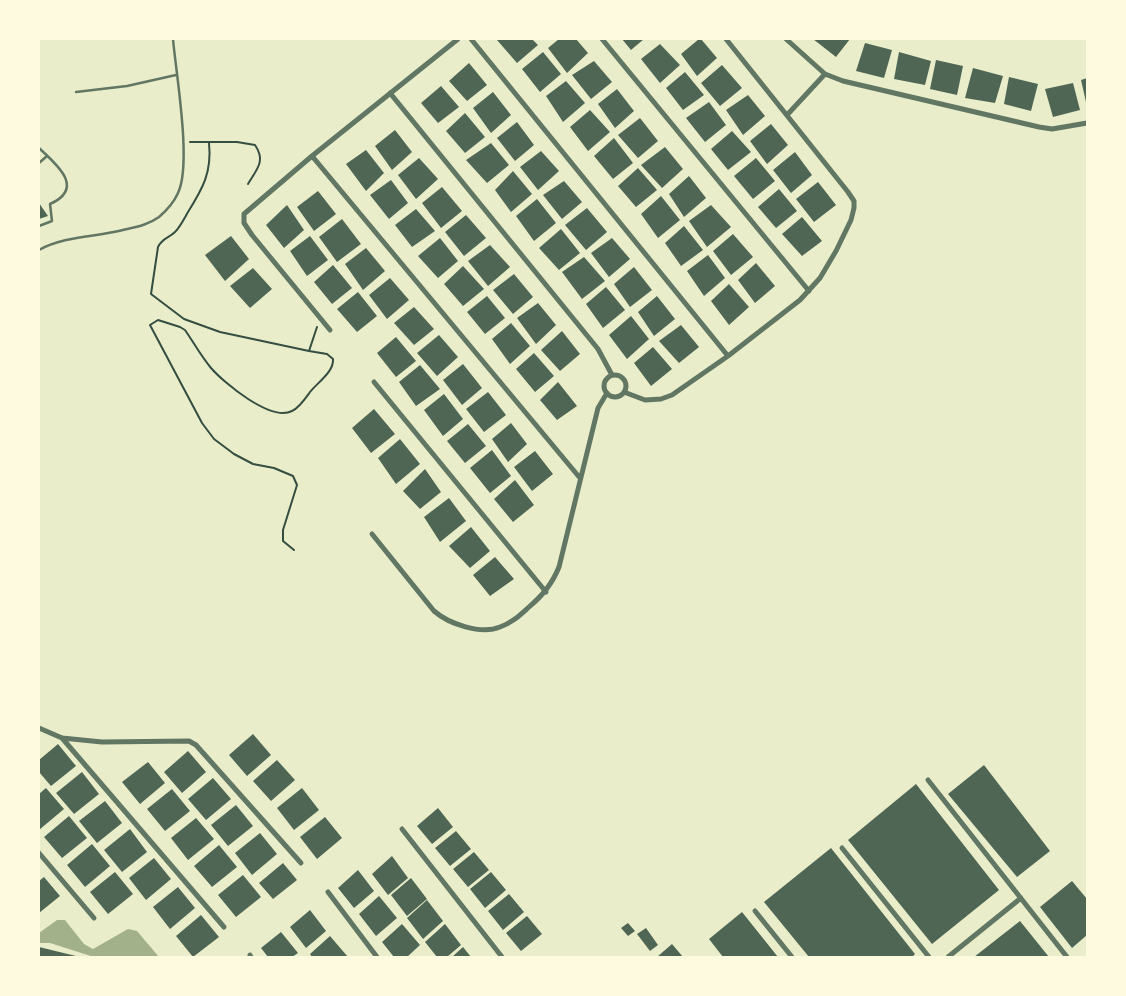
<!DOCTYPE html>
<html>
<head>
<meta charset="utf-8">
<style>
	body { margin:0 }
	#map { position:relative; width:1126px; height:996px; overflow:hidden; background:#e9edc9; font-family:Inter,sans-serif }
	canvas { display:block }
	.frame { position:absolute; inset:0; border:40px solid #fefae0; pointer-events:none }
</style>
</head>
<body>
<div id="map">
<canvas width="1126" height="996"></canvas>
<div class="frame"></div>
</div>
<script>
const g = document.querySelector('canvas').getContext('2d');
g.lineJoin = 'round';
function fillPath(path, color) {
  g.fillStyle = color;
  g.fill(path, 'evenodd');
}
function stroke(path, color, width, dash) {
  g.strokeStyle = color;
  g.lineWidth = width;
  g.lineCap = dash ? 'butt' : 'round';
  g.setLineDash(dash || []);
  g.stroke(path);
}
fillPath(new Path2D(`
	M57 920H65L84 944 93 949 128 929 137 931 159 957H94L50 943H39V933Z`), '#a3b18a');
fillPath(new Path2D(`
	M499 39H532L538 45 517 63 497 40Z
	M559 39H576L588 53 567 73 548 48Z
	M622 39H644L631 50Z
	M699 39H701L717 58 697 76 681 54Z
	M813 39H850L836 57Z
	M865 43 892 50 884 78 856 71Z
	M660 44 680 65 660 83 641 59Z
	M543 52 561 74 540 92 522 69Z
	M899 52 931 61 925 85 894 79Z
	M936 60 963 66 957 95 930 89Z
	M594 61 612 82 591 99 572 75Z
	M469 63 487 85 467 101 449 81Z
	M722 65 742 88 720 106 701 83Z
	M973 68 1003 76 995 103 965 98Z
	M685 72 704 95 683 110 666 88Z
	M1009 77 1038 84 1031 111 1004 104Z
	M1087 78V102H1086L1081 80Z
	M566 81 585 103 563 122 546 96Z
	M1073 83 1080 110 1053 117 1045 89Z
	M441 86 459 107 438 123 421 103Z
	M617 89 634 111 615 128 598 104Z
	M493 92 511 115 491 133 473 108Z
	M748 95 765 116 743 135 726 110Z
	M709 102 726 125 705 142 686 118Z
	M590 110 610 132 588 151 570 127Z
	M465 113 485 137 465 153 446 131Z
	M640 118 658 141 638 158 618 135Z
	M517 122 534 145 515 161 497 138Z
	M771 124 788 145 767 164 750 141Z
	M395 130 412 152 392 170 375 146Z
	M732 131 751 152 728 170 711 149Z
	M614 138 633 163 613 179 594 156Z
	M491 143 509 165 487 183 466 160Z
	M665 147 683 169 662 188 641 165Z
	M366 150 384 173 366 191 346 164Z
	M541 151 559 171 538 190 520 167Z
	M795 152 812 175 791 193 773 170Z
	M419 158 438 179 416 199 398 175Z
	M756 158 775 181 753 199 734 176Z
	M638 168 657 190 636 207 618 186Z
	M513 171 532 194 511 212 495 190Z
	M689 176 706 198 684 217 669 194Z
	M391 180 408 203 389 219 370 195Z
	M564 181 582 202 562 219 543 195Z
	M818 182 836 205 814 222 796 199Z
	M442 187 462 211 441 228 422 203Z
	M779 189 797 211 776 228 758 207Z
	M318 191 336 214 314 231 297 207Z
	M661 196 680 220 658 238 641 214Z
	M537 199 556 223 534 241 516 216Z
	M39 203 48 216 39 219Z
	M287 205 304 230 284 248 266 225Z
	M711 205 731 227 707 247 689 221Z
	M587 208 607 232 586 250 565 225Z
	M416 209 435 231 412 247 395 225Z
	M466 215 486 238 464 256 445 232Z
	M802 217 822 241 802 256 782 234Z
	M342 219 361 244 337 262 319 237Z
	M684 226 703 250 681 266 665 243Z
	M561 229 580 253 559 270 539 248Z
	M733 234 753 257 731 275 713 251Z
	M231 236 249 259 225 281 205 255Z
	M310 236 328 260 307 276 290 251Z
	M440 238 458 261 438 278 418 256Z
	M612 238 630 259 609 277 591 253Z
	M490 245 510 267 488 286 468 261Z
	M366 248 385 271 363 290 345 264Z
	M708 255 725 278 704 296 687 271Z
	M584 257 605 281 582 299 562 272Z
	M756 263 775 286 755 303 738 280Z
	M333 265 352 288 332 304 314 282Z
	M463 266 484 289 463 306 444 284Z
	M634 267 652 290 630 307 614 284Z
	M253 268 272 289 250 308 230 286Z
	M514 274 533 297 513 314 493 290Z
	M390 278 409 300 387 319 369 295Z
	M729 284 749 307 729 325 711 301Z
	M606 287 625 310 603 328 586 304Z
	M358 292 377 316 357 332 337 309Z
	M487 296 505 318 485 334 467 312Z
	M657 296 675 319 654 336 638 312Z
	M538 303 556 325 536 344 517 318Z
	M414 307 434 329 414 345 394 323Z
	M631 316 649 339 627 359 609 335Z
	M511 323 530 346 510 364 492 339Z
	M681 325 699 347 679 363 659 341Z
	M562 331 580 354 560 371 541 350Z
	M439 335 458 357 437 376 417 353Z
	M396 337 416 361 396 377 377 353Z
	M653 347 672 369 651 386 634 363Z
	M534 353 554 376 535 392 516 369Z
	M463 364 482 388 462 405 443 380Z
	M420 365 440 389 416 406 399 382Z
	M558 382 577 406 557 420 540 400Z
	M488 392 506 415 484 432 466 409Z
	M444 394 463 419 443 436 424 410Z
	M374 409 395 434 371 453 352 428Z
	M511 423 527 444 508 462 492 439Z
	M468 424 486 446 465 463 447 441Z
	M400 439 420 464 396 484 378 458Z
	M492 450 511 476 490 493 470 468Z
	M535 451 553 474 532 491 514 467Z
	M425 469 441 492 420 509 403 491Z
	M515 480 534 505 513 522 494 499Z
	M449 498 466 521 440 542 424 517Z
	M471 527 490 551 470 568 449 546Z
	M495 557 514 579 490 596 473 575Z
	M253 734 271 755 247 776 229 755Z
	M58 744 76 766 51 786 39 772V760Z
	M188 751 206 772 182 793 164 772Z
	M277 760 295 780 271 801 253 781Z
	M148 762 165 783 140 804 122 782Z
	M984 765 1050 851 1017 877 948 794Z
	M82 772 99 794 74 814 56 793Z
	M213 778 231 799 206 820 188 799Z
	M916 784 999 890 932 944 848 840Z
	M46 788 64 809 39 830V794Z
	M302 788 319 810 294 830 277 808Z
	M172 789 190 811 165 831 147 809Z
	M105 801 122 823 97 843 79 821Z
	M236 805 253 826 228 846 211 825Z
	M438 808 453 827 432 844 417 826Z
	M69 816 87 838 62 858 44 837Z
	M325 817 342 838 317 859 300 837Z
	M196 818 214 839 188 860 171 838Z
	M130 829 147 852 122 872 104 850Z
	M456 831 471 849 450 866 435 848Z
	M260 833 277 854 252 875 235 853Z
	M92 844 110 866 85 887 67 865Z
	M219 845 237 867 212 887 194 866Z
	M831 848 915 954 912 957H809L764 902Z
	M474 852 489 870 468 887 453 869Z
	M392 856 408 878 388 895 372 874Z
	M154 858 171 879 146 900 129 878Z
	M283 863 297 880 273 899 259 883Z
	M358 870 374 891 354 908 338 888Z
	M115 872 133 894 108 914 90 892Z
	M491 872 506 890 485 908 470 889Z
	M243 875 261 897 236 917 218 895Z
	M44 877 60 896 39 913V881Z
	M411 878 427 899 407 916 391 895Z
	M1072 881 1087 899V935L1072 948 1040 907Z
	M178 887 195 908 170 929 153 907Z
	M509 894 524 912 503 930 488 911Z
	M379 896 397 918 376 936 359 914Z
	M427 900 443 921 423 939 407 918Z
	M310 910 326 931 306 948 290 927Z
	M742 912 778 957H723L709 939Z
	M201 915 219 937 193 957 176 936Z
	M527 916 542 934 521 951 506 933Z
	M1020 921 1049 957H974Z
	M628 923 635 931 628 936 621 928Z
	M402 924 420 945 407 957H394L382 942Z
	M445 924 461 945 447 957H437L425 942Z
	M646 928 658 945 650 951 637 934Z
	M281 932 298 953 292 957H268L261 948Z
	M330 936 348 957H312L310 954Z
	M672 944 683 957H657Z
	M39 947 76 956V957H39Z
	M463 947 471 957H452Z`), '#4f6655');
stroke(new Path2D(`
	M190 142H237L255 145C266 161 257 169 248 184
	M209 143C212 172 203 188 188 212 184 219 180 227 175 232 169 238 162 238 158 247L151 294 184 319 220 332 309 351
	M294 550 283 541V530L297 485 293 476 274 468 253 464 234 454 214 439 202 423 150 325 158 320 180 327 185 330C194 343 201 356 211 368 224 383 271 422 292 411 299 408 305 399 310 392 318 382 334 372 333 359L327 354 309 351 317 327`), '#344e41', 2);
stroke(new Path2D(`
	M76 92 127 86 176 75
	M39 148C56 164 86 188 50 204L52 221 39 226
	M39 163 47 156
	M39 250C64 236 96 237 123 230 136 227 148 225 159 217 166 211 174 202 178 193 192 164 176 74 173 39`), '#617663', 2.5);
stroke(new Path2D(`
	M471 39 728 356
	M602 39 809 291
	M786 39 825 74 843 81 1039 127 1052 129 1087 123
	M390 93 598 349 612 375
	M787 115 825 74
	M312 156 580 478
	M330 330 252 235 244 223V214L312 156 458 39
	M604 386a11 11 0 1 1 22 0a11 11 0 1 1-22 0Z
	M374 382 546 592
	M624 392 645 400 661 399 672 395 728 356 800 300 820 278 836 251 851 220 854 208V201L848 192 726 39
	M372 534 434 611C449 624 481 635 500 627 512 623 520 615 529 607 543 595 552 584 559 567L598 408 607 393
	M39 728 62 738 102 742 189 741 196 745 301 863
	M62 738 224 927
	M928 780 1067 957
	M402 829 502 957
	M842 848 929 957
	M39 853 94 918
	M328 892 377 957
	M755 911 792 957
	M250 955 251 957
	M948 957 1021 898`), '#617663', 5);
</script>
</body>
</html>
